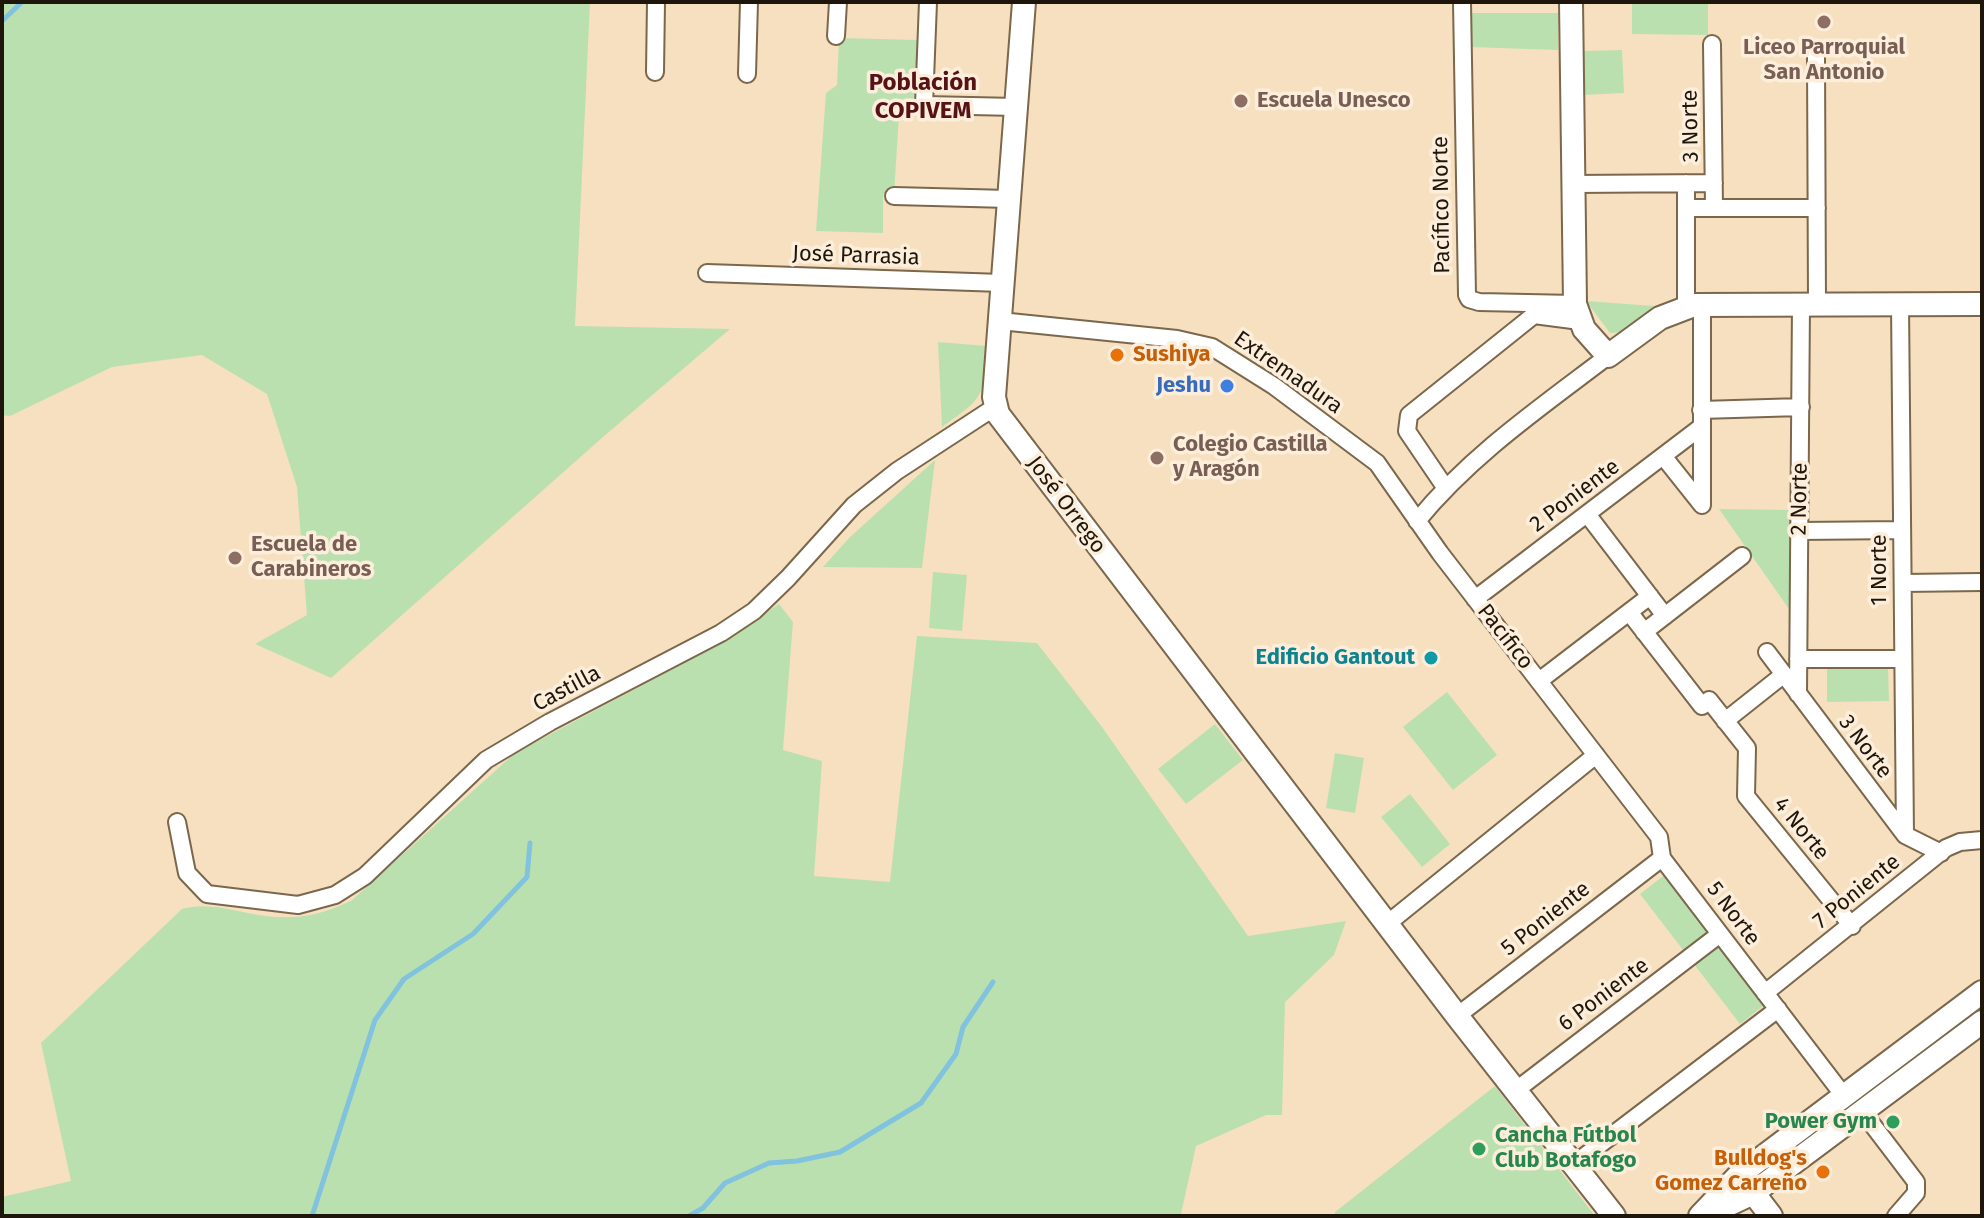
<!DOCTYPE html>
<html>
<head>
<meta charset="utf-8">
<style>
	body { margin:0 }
	#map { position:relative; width:1984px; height:1218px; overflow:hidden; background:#f6e0c0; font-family:"Fira Sans",sans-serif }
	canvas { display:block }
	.frame { position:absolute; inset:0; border:4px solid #1e160a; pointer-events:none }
</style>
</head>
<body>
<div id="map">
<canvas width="1984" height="1218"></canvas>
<div class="frame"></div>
</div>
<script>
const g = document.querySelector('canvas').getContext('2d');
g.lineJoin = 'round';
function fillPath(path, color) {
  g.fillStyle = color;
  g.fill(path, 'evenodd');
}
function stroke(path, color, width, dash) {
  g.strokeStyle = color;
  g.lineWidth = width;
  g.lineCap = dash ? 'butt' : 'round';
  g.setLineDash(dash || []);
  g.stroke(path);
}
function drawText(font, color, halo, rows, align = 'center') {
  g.font = font + ' "Fira Sans",sans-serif';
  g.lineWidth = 7;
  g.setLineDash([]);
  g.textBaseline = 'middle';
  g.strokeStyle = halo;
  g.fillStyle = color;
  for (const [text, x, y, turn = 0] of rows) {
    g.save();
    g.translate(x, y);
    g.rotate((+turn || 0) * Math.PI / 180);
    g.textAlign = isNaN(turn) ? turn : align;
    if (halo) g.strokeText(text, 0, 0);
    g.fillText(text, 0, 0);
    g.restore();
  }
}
fillPath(new Path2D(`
	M2 2H590L575 326 730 329 603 437 331 678 255 644 307 615 297 487 267 394 202 355 112 367 10 416 2 415Z
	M1632 2H1708V35L1632 34Z
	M1470 13H1558V50L1470 47Z
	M839 38 919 40 918 100 900 99 894 194H883V233L816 231 826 93 837 85Z
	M1622 50 1624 93 1583 95 1581 51Z
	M1586 301 1654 306C1641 317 1627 334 1610 333Z
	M938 342 987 346C984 398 984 397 942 427Z
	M935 460 922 568 823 567 849 538Z
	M1719 509 1795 510 1796 619Z
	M933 572 967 575 962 631 929 628Z
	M779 604 793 622 783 750 822 761 814 876 890 882 917 636 1037 643 1102 727 1248 936 1346 921 1334 955 1285 1002 1282 1115H1266L1196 1146 1181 1214 1178 1216H2V1197L71 1181 41 1043 182 909C214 900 245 916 277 917 307 918 324 913 351 901L515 753 705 652Z
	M1827 665H1888L1889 701 1827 702Z
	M1447 692 1497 755 1453 790 1403 727Z
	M1215 724 1243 760 1186 804 1158 769Z
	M1335 753 1364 758 1355 813 1326 808Z
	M1410 794 1450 844 1422 867 1381 817Z
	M1667 873 1767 1003 1740 1024 1640 894Z
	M1495 1086 1595 1216H1335V1212Z`), '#bbe0af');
stroke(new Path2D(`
	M2 21 22 2
	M312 1216 375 1020 404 979 473 934 527 877 530 843
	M689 1216 703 1208 725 1183 769 1163 797 1161 840 1152 921 1103 956 1054 963 1027 993 982`), '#81c2df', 5);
const street = new Path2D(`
	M928 2 924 105 1017 107
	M1462 2 1467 295 1469 299 1479 302 1575 304
	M836 36 838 2
	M1712 44 1714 207
	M1816 56 1817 304
	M655 72 656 2
	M747 74 749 2
	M1572 184 1714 183
	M894 196 1009 199
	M1686 208H1817
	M707 273 1002 283
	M1702 304V505
	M1900 304 1905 835
	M1686 307V183
	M1000 321 1177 339 1212 347 1274 386 1377 463 1440 553 1659 837 1662 858 1844 1096
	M1701 410 1801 407
	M1663 456 1702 505
	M1445 487 1407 431 1409 415 1534 315 1580 321
	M1587 514 1665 616
	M1417 521C1471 455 1541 407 1608 356
	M1799 531 1902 530
	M1903 583 1982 582
	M1475 599 1701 427
	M1629 612 1702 706 1709 700 1747 748 1746 796 1852 926
	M1644 632 1742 556
	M1767 652 1905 835 1941 853
	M1798 659H1903
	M1539 681 1650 596
	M1798 694 1801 304
	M1725 721 1783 675
	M177 822 187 873 207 894 298 905 335 895 365 876 486 760 550 722 721 633 754 611 788 578 854 505 897 471 995 407
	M1387 924 1596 755
	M1765 993 1946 848 1960 842 1982 840
	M1457 1016 1662 858
	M1515 1091 1720 934
	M1862 1111 1916 1182V1193L1896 1216
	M1573 1165 1778 1009`);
const secondary = new Path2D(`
	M1024 2 994 397 998 414 1457 1016 1614 1216
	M1571 2 1575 304 1584 329 1608 356 1660 318 1694 305 1982 304
	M1745 1182 1771 1216
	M1709 1214 1753 1193 1982 1022
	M1700 1216 1739 1175 1982 992`);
stroke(street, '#7b674b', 20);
stroke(secondary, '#7b674b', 26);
stroke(street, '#fff', 16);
stroke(secondary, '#fff', 22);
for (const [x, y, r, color] of [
	[1824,22,8,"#8d6e63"],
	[1241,101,8,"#8d6e63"],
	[1117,355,8,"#e8710a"],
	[1227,386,8,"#3f7fe0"],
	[1157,458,8,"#8d6e63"],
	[235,558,8,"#8d6e63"],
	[1431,658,8,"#0f9aa8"],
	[1893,1122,8,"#2e9e5b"],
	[1479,1149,8,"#2e9e5b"],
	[1823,1172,8,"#e8710a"]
]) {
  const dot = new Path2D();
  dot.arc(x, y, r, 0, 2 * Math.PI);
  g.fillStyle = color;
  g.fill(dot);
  stroke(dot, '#fceedb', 3);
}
drawText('bold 22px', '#785e54', '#fceedb', [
	["Liceo Parroquial",1824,48,"center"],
	["San Antonio",1824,73,"center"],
	["Escuela Unesco",1257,101],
	["Colegio Castilla",1173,445],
	["y Aragón",1173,470],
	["Escuela de",251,545],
	["Carabineros",251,570]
], 'left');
drawText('22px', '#1e160a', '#fceedb', [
	["3 Norte",1691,126,-91],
	["Pacífico Norte",1442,205,-91],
	["José Parrasia",856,256,2],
	["Extremadura",1288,373,35],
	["2 Poniente",1575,496,-37],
	["2 Norte",1800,499,-89],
	["José Orrego",1066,505,53],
	["1 Norte",1880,570,-90],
	["Pacífico",1505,637,52],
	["Castilla",567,689,-28],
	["3 Norte",1865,747,53],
	["4 Norte",1801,829,51],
	["7 Poniente",1857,892,-39],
	["5 Norte",1733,914,53],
	["5 Poniente",1546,919,-38],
	["6 Poniente",1604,995,-37]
]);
drawText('bold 22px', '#c56008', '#fceedb', [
	["Sushiya",1133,355],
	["Bulldog's",1807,1159,"right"],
	["Gomez Carreño",1807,1184,"right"]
], 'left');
drawText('bold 22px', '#366cbe', '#fceedb', [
	["Jeshu",1211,386]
], 'right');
drawText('bold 22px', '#0d838f', '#fceedb', [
	["Edificio Gantout",1415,658]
], 'right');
drawText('bold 22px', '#27864d', '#fceedb', [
	["Power Gym",1877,1122],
	["Cancha Fútbol",1495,1136,"left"],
	["Club Botafogo",1495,1161,"left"]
], 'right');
drawText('bold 24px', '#571215', '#fceedb', [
	["Población",923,83],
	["COPIVEM",923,111]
]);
</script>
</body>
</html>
